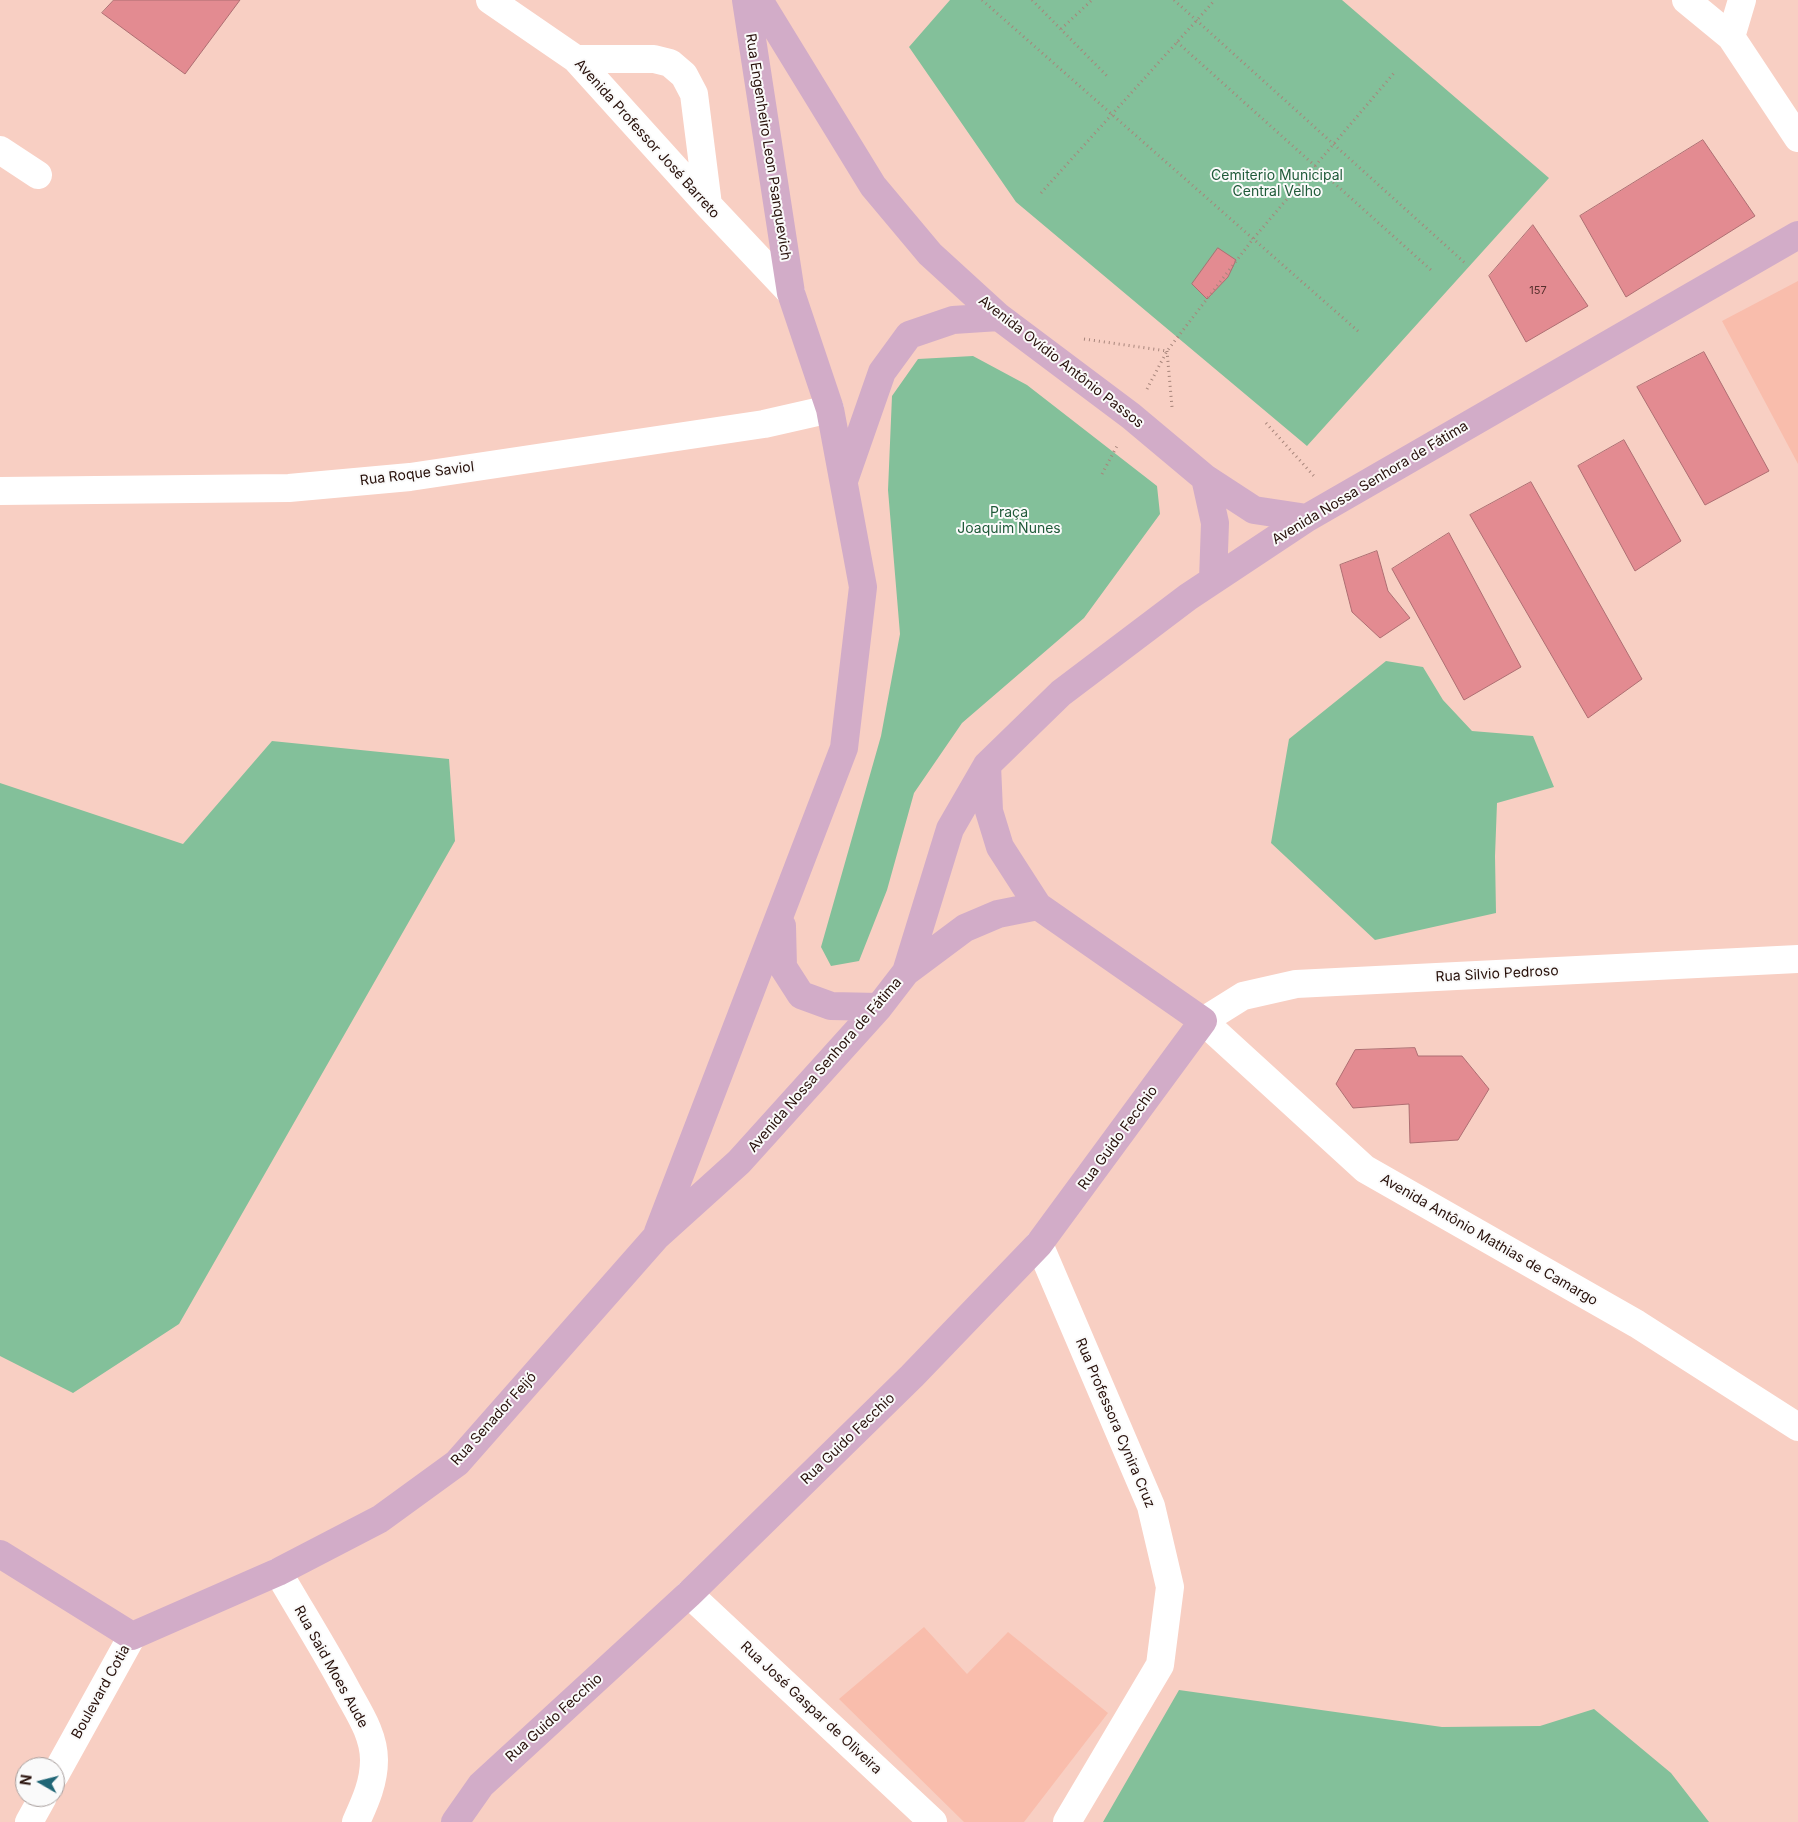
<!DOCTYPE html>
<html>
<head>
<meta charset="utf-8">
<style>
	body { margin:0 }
	#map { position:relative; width:1798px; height:1822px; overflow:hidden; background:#f8cfc3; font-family:Inter,sans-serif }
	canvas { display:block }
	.north { position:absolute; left:15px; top:1757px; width:50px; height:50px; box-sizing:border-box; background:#fafafa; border:1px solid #a69c9a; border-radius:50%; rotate:278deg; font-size:14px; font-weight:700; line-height:20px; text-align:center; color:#27100a }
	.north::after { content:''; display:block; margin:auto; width:18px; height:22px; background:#206676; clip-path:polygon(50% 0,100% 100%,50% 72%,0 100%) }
</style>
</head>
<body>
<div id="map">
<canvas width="1798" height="1822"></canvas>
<div class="north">N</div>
</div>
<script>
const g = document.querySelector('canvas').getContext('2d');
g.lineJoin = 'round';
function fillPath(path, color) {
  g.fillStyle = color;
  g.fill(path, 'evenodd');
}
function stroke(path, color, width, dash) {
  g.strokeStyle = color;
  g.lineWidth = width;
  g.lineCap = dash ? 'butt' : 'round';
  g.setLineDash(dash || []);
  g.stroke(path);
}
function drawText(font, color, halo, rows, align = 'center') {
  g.font = font + ' Inter,sans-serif';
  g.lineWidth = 4;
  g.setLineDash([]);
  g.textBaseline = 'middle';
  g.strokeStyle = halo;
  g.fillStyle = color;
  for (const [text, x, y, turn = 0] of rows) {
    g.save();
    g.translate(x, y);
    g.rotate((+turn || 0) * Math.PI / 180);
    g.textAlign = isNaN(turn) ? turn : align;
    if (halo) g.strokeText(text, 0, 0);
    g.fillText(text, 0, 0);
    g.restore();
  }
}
fillPath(new Path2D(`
	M1798 281V464L1722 321Z
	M924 1627 967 1674 1008 1632 1108 1713 1024 1822H964L839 1699Z`), '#f9bdac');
fillPath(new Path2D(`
	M950 0H1342L1549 178 1307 446 1016 202 909 47Z
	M973 356 1027 385 1157 486 1160 514 1084 618 962 723 914 793 887 890 859 961 831 966 821 947 881 736 900 634 888 490 892 396 918 359Z
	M1386 661 1423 667 1443 700 1472 731 1533 736 1554 787 1497 803 1495 856 1496 913 1375 940 1271 843 1289 739Z
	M272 741 449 759 455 841 179 1324 73 1393 0 1356V783L183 844Z
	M1179 1690 1442 1727 1540 1726 1594 1709 1671 1773 1709 1822H1103Z`), '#83c09a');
const building = new Path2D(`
	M114 0H240L185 74 102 13Z
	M1703 140 1755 216 1626 297 1580 216Z
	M1533 225 1588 306 1526 342 1489 276Z
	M1218 248 1236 260 1228 277 1207 299 1192 284Z
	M1704 352 1769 471 1705 505 1637 387Z
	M1624 440 1681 541 1635 571 1578 466Z
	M1531 482 1642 679 1588 718 1470 515Z
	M1449 533 1521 667 1464 700 1392 569Z
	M1377 551 1388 591 1410 618 1380 638 1352 612 1340 565Z
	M1415 1048 1418 1056H1462L1489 1089 1458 1140 1410 1143 1409 1104 1353 1108 1336 1084 1355 1050Z`);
fillPath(building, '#e38b91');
stroke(building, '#ae6e72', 1);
stroke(new Path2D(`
	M982 0 1359 332
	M1032 0 1109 78
	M1174 0 1465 263
	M1061 29 1092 0
	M1177 42 1431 270
	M1041 193 1215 0
	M1084 339 1167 351
	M1167 351 1172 407
	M1147 389 1167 351 1253 239 1394 73
	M1266 423 1314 476
	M1102 474 1117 446`), '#a7857b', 3, [1, 4]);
stroke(new Path2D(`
	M490 0 576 59 708 205 791 293
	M1686 0 1731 37 1798 138
	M1731 37 1742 0
	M576 59H654L670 63 684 75 694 94 708 205
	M0 150 38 175
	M0 491 289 488 410 477 764 424 830 409
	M1798 959 1296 984 1243 996 1203 1021 1365 1169 1637 1324 1798 1427
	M1039 1244 1151 1506 1170 1587 1160 1665 1067 1822
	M278 1572C300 1610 324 1648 345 1687 357 1710 374 1733 374 1760 374 1783 365 1802 356 1822
	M689 1594 933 1822
	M55 1775 132 1636
	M29 1822 43 1797`), '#fff', 28);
stroke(new Path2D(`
	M759 0 873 186 930 254 999 317 1131 416 1205 478 1254 510 1307 518
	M845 478 882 372 909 335 953 320 999 317
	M1205 478 1215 523 1213 580
	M782 926 783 967 801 995 831 1006 879 1007
	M906 972 965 928 998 914 1038 906
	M658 1232 844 748 863 587 830 409 791 293 746 0
	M0 1554 132 1636 278 1572 380 1519 457 1463 657 1236 739 1162 879 1007 906 972 950 829 987 765 1061 693 1188 597 1307 518 1798 235
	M455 1822 481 1785 689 1594 912 1376 1039 1244 1203 1021 1038 906 1000 847 989 811 987 765`), '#d2acc8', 28);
drawText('11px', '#562f2c', null, [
	["157",1538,291]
]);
drawText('14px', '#27100a', '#fafafa', [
	["Avenida Professor José Barreto",647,139,48],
	["Rua Engenheiro Leon Psanquevich",768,147,81],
	["Avenida Ovídio Antônio Passos",1061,362,38],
	["Rua Roque Saviol",417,474,-7],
	["Avenida Nossa Senhora de Fátima",1370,483,-31],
	["Rua Silvio Pedroso",1497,974,-3],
	["Avenida Nossa Senhora de Fátima",825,1065,-49],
	["Rua Guido Fecchio",1118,1138,-54],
	["Avenida Antônio Mathias de Camargo",1489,1240,30],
	["Rua Senador Feijó",494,1419,-48],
	["Rua Professora Cynira Cruz",1115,1423,67],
	["Rua Guido Fecchio",848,1439,-44],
	["Rua Said Moes Aude",331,1667,61],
	["Boulevard Cotia",101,1692,-61],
	["Rua José Gaspar de Oliveira",811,1708,43],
	["Rua Guido Fecchio",554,1718,-42]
]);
drawText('14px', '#1f5a39', '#fafafa', [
	["Cemiterio Municipal",1277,176],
	["Central Velho",1277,192],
	["Praça",1009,513],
	["Joaquim Nunes",1009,529]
]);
</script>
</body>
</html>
